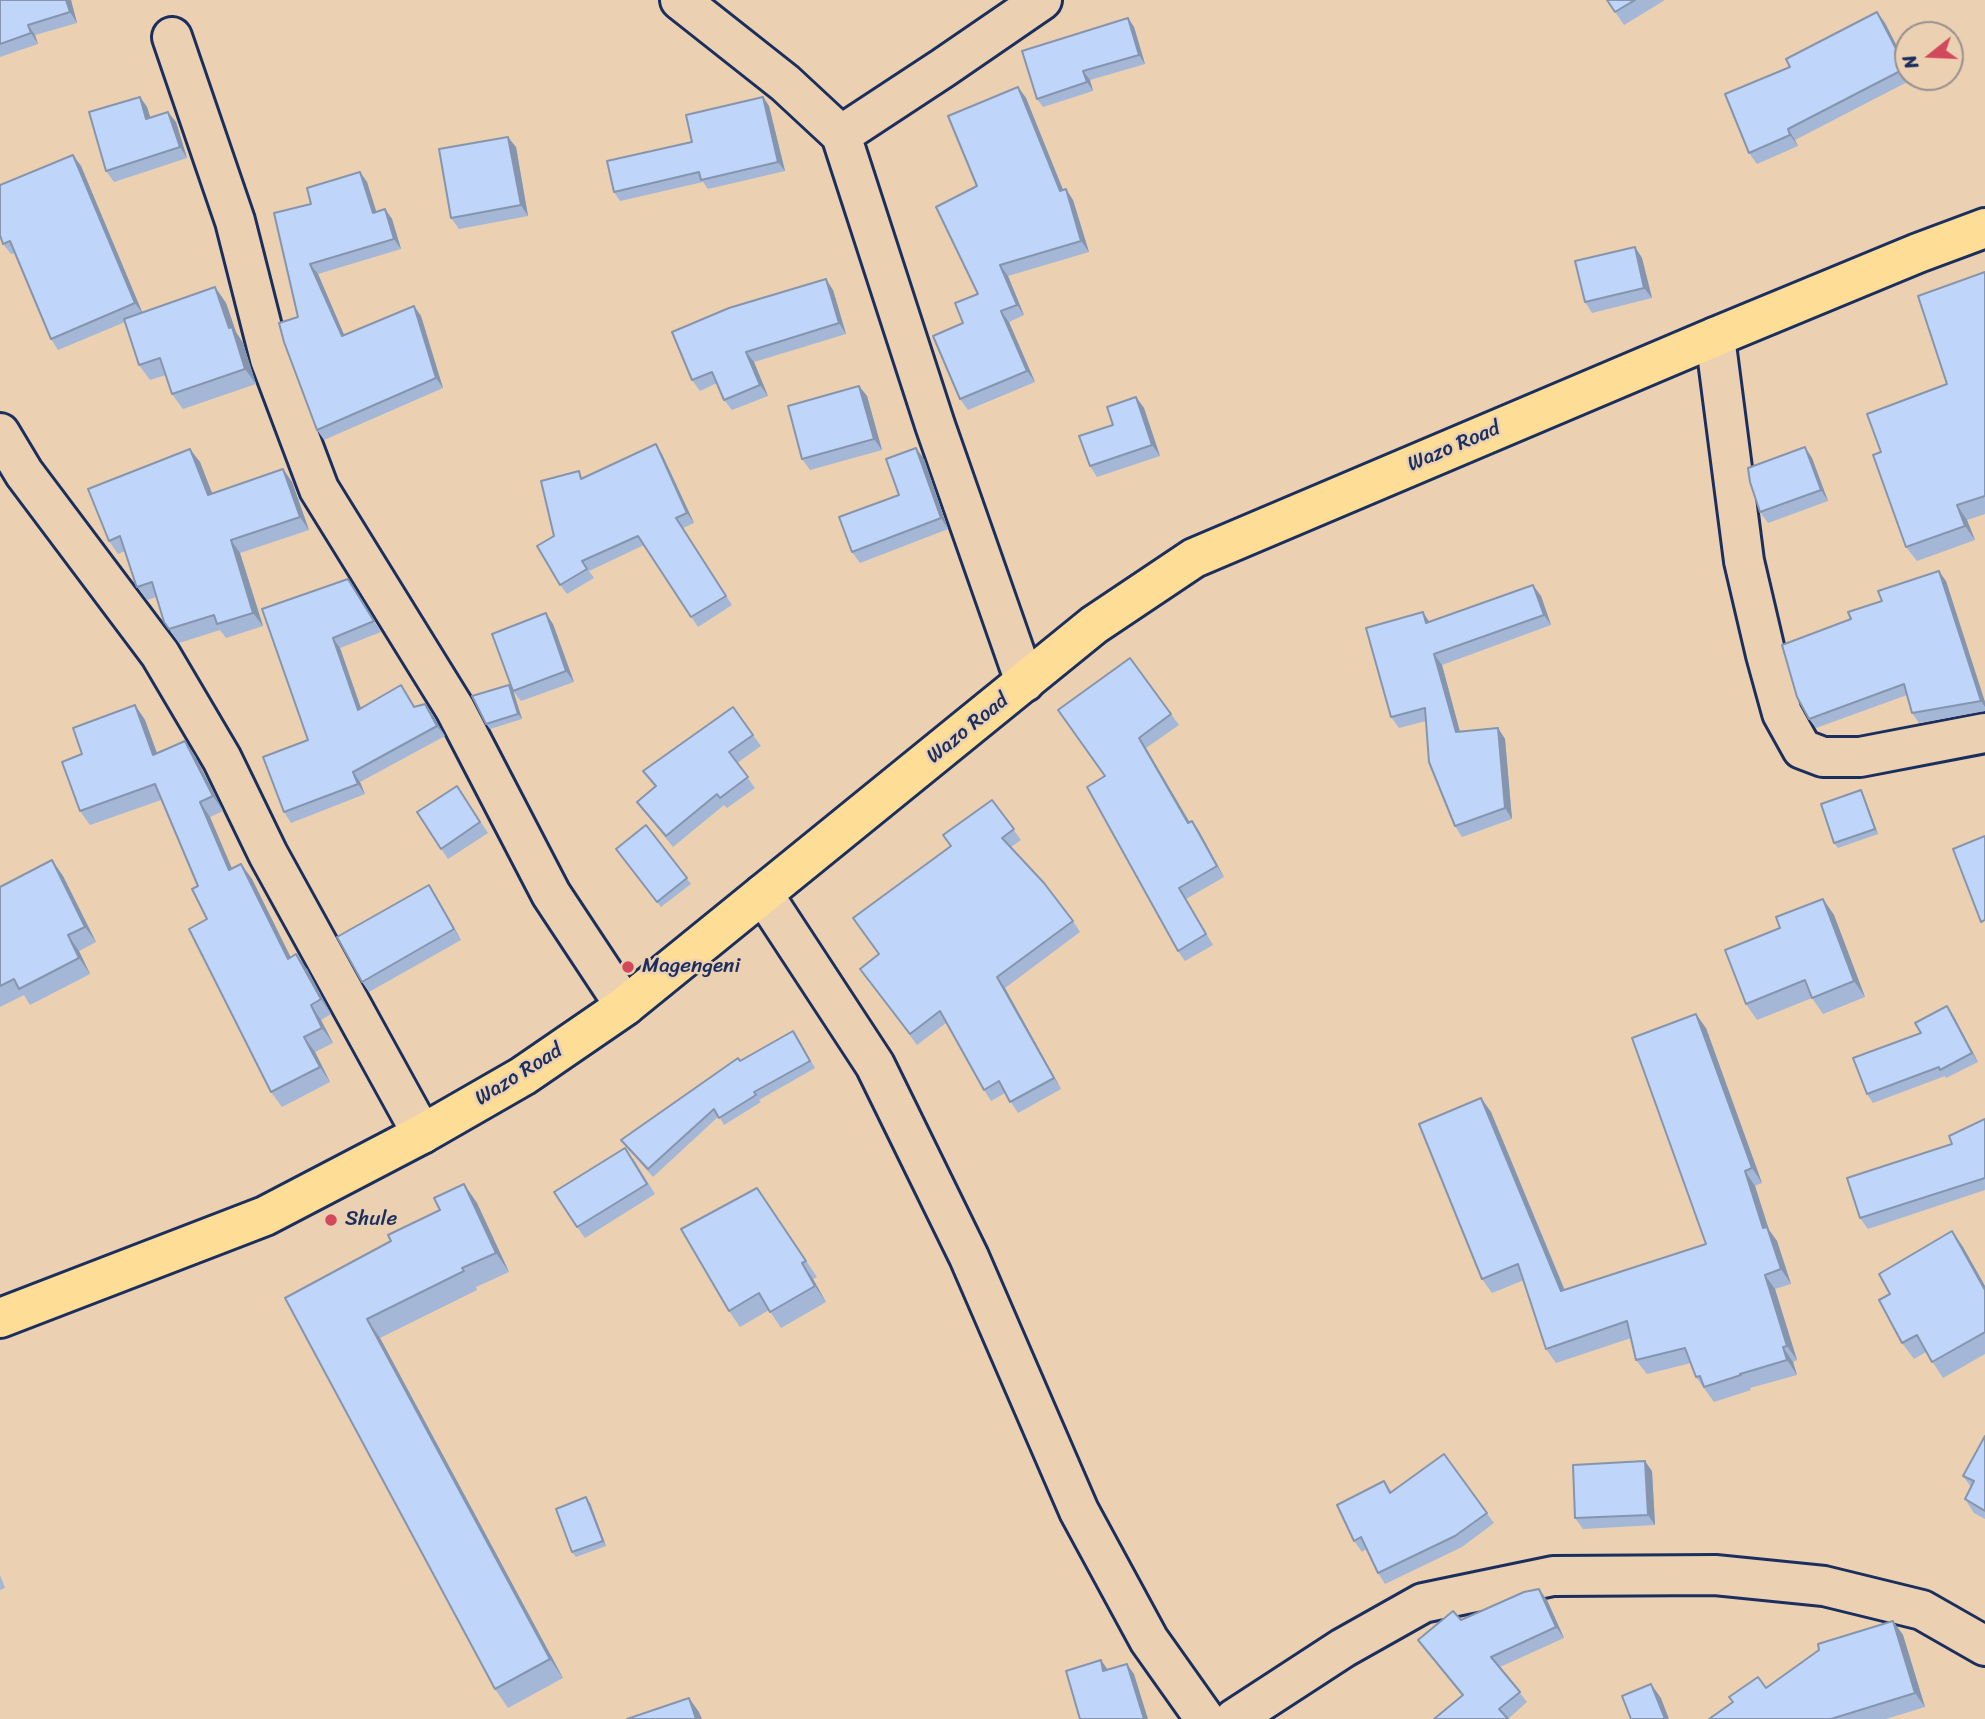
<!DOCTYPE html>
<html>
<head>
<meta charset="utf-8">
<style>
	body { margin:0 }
	#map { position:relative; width:1985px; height:1719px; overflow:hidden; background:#ebd0b2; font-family:Sriracha,sans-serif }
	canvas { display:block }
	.north { position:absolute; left:1894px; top:21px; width:70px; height:70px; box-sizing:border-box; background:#ebd0b2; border:2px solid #989090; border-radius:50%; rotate:252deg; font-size:19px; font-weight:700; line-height:28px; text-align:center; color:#1b2f5e }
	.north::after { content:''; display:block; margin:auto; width:24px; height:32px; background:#d1495b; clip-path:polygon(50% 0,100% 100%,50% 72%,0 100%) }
</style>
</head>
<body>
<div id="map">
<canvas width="1985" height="1719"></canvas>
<div class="north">N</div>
</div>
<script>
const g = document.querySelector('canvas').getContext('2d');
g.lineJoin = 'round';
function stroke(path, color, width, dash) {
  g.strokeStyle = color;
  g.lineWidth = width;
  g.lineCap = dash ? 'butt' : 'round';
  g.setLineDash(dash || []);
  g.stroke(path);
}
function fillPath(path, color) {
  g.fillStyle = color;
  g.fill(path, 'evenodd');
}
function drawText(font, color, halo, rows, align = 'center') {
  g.font = font + ' Sriracha,sans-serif';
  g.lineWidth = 5;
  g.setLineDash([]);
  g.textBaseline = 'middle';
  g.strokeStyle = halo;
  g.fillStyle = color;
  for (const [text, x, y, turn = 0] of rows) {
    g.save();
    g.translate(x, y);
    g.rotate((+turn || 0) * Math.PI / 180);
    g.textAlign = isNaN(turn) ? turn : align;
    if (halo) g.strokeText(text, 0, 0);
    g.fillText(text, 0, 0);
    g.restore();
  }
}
const minor = new Path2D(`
	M680 0 785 83 841 135 935 425 1025 682
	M172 37 235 221 270 359 319 489 455 709 551 894 625 1006
	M841 135 943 68 1042 0
	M1715 337 1744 561 1766 655 1782 713 1802 749 1823 757H1860L1985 733
	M0 433 24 473 160 654 222 759 268 854 422 1134
	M763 894 875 1065 969 1257 1079 1511 1149 1640 1205 1719
	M1234 1719 1343 1648 1423 1603 1553 1576 1715 1575 1824 1586 1922 1610 1985 1646`);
const major = new Path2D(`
	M0 1318 265 1216 422 1134 523 1076 625 1006 1094 625 1194 558 1715 337 1918 253 1985 228`);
stroke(minor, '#1b2f5e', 44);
stroke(major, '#1b2f5e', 44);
stroke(minor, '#ebd0b2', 38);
stroke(major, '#fedd96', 38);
fillPath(new Path2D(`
	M0 0H71L77 23 35 35 38 44 0 57Z
	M1607 0H1665L1624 25Z
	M1877 12 1885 23 1908 68V77H1912L1913 79 1795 140 1798 146 1757 164 1749 153 1790 67Z
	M1128 18 1134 27 1145 64 1090 80 1093 91 1043 107 1037 99Z
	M1018 87 1026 98 1063 190 1073 200 1089 252 1008 276 1024 315 1009 322 1035 382 968 410 960 399 978 294 977 186Z
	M140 97 147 107 150 117 176 122 187 158 114 182 106 171Z
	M763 97 769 106 785 171 708 189 703 182 620 201 614 192Z
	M516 147 528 216 459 229 451 218Z
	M73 155 81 166 142 312 215 287 226 303 236 332 243 343 256 384 183 409 172 394 166 375 150 380 139 365 125 322 58 350 51 339 15 253 11 254 3 244Z
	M360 172 367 182 376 212 385 209 392 219 401 249 318 274 344 335 414 306 421 316 443 388 324 440 317 430 298 317 311 204Z
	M1635 247 1642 258 1652 298 1592 313 1585 302Z
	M1985 272V514L1967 520 1975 540 1917 561 1906 547 1881 452 1947 384Z
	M833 290 846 334 754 362 768 396 732 410 724 400 717 383 700 391 692 380Z
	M859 386 867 396 882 450 810 470 802 459Z
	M1136 397 1144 408 1160 456 1097 477 1090 466 1113 425Z
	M1805 447 1812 458 1828 501 1768 523 1760 512Z
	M662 454 694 523 683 528 732 605 698 627 644 545 589 571 594 578 567 594 560 585 554 536 584 477Z
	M924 459 948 529 860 563 852 552 899 495Z
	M200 462 212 494 283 469 292 482 309 530 240 553 263 626 226 638 220 630 179 643 164 622 156 597 147 600 136 585 125 551 118 554 109 541Z
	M348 579 381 632 340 648 361 708 408 695 415 707 432 714 445 736 360 782 365 794 291 823 284 812 308 740Z
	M1946 581 1985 702V711L1919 723 1912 713 1907 695 1816 728 1809 719 1851 619Z
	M1541 596 1551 625 1442 665 1460 732 1498 728 1505 739 1512 819 1462 837 1455 826 1426 721 1399 728 1391 717 1430 622Z
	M553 624 574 682 521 701 513 691 522 719 490 729 486 724 509 685 513 690Z
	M1130 658 1179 725 1146 748 1189 822 1192 821 1199 831 1224 877 1186 899 1213 945 1185 961 1178 951 1105 776Z
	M135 705 145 720 157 753 185 741 195 756 223 811 210 817 232 869 241 864 252 879 291 958 307 969 331 1014 321 1020 333 1043 315 1052 330 1082 282 1107 271 1092 207 919 198 886 161 800 90 825 80 811 82 754Z
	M733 707 761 746 737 763 755 788 727 808 724 805 673 847 637 802 655 787 643 771Z
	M457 786 488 833 448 859 417 812Z
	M1864 796 1878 834 1838 848 1834 843Z
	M992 800 1021 840 1011 847 1073 921 1080 932 1005 988 1061 1089 1018 1113 1005 1093 991 1101 984 1090 946 1023 917 1045 868 979 879 954 951 846Z
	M646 825 691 884 661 907 616 849Z
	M52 860 63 876 96 942 79 951 90 974 30 1005 24 995 0 1007V887Z
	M429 885 436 896 461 940 369 992 362 982Z
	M1823 899 1834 915 1865 997 1823 1014 1812 998 1757 1020 1746 1004 1780 928Z
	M1947 1006 1953 1015 1978 1062 1946 1078 1945 1076 1873 1103 1867 1094 1921 1033Z
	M1706 1028 1762 1183 1755 1186 1769 1230 1777 1241 1791 1284 1775 1289 1797 1360 1793 1362 1797 1375 1750 1388 1751 1390 1714 1402 1696 1377 1691 1363 1647 1374 1636 1360 1631 1338 1556 1363 1546 1349 1524 1280 1492 1293 1482 1279 1481 1098 1491 1112 1565 1290 1706 1244Z
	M798 1038 815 1068 759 1100 761 1102 724 1125 719 1116 653 1177 627 1148 621 1140 740 1061Z
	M1985 1119V1190L1868 1229 1860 1218 1952 1144Z
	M633 1158 655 1194 585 1238 577 1227Z
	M464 1184 477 1203 509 1272 476 1287 477 1290 380 1338 563 1678 508 1708 495 1689 285 1298 391 1241 440 1210Z
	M757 1188 817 1277 813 1279 826 1302 781 1328 769 1310 740 1327 729 1311Z
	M1952 1231 1963 1247 1985 1286V1354L1943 1378 1926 1352 1914 1359 1902 1343 1890 1294Z
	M1985 1436V1519L1974 1513 1965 1499 1971 1487 1963 1476Z
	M1444 1454 1494 1523 1462 1547 1385 1584 1378 1573 1366 1549 1362 1552 1354 1541 1384 1481 1392 1492Z
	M1652 1471 1655 1525 1583 1529 1575 1518Z
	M590 1503 606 1546 576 1557 572 1552Z
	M0 1575 5 1588 0 1590Z
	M1547 1600 1564 1638 1500 1667 1527 1702 1508 1719 1462 1695 1418 1640 1461 1620Z
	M1893 1621 1903 1635 1925 1707 1886 1719H1709L1766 1688 1819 1650Z`), '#a4b7d6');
fillPath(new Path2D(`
	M66 0H71L77 23 70 12Z
	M1877 12 1885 23 1908 68V71Z
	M1128 18 1134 27 1145 64 1139 55Z
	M28 25 35 35 38 44 31 33Z
	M1083 71 1090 80 1093 91 1087 82Z
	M1018 87 1026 98 1068 202 1060 191Z
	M140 97 147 107 154 129 146 119Z
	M763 97 769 106 785 171 778 162Z
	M168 112 176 122 187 158 180 147Z
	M1788 129 1795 140 1798 146 1790 135Z
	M508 137 516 147 528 216 521 205Z
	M73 155 81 166 143 314 135 303Z
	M360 172 367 182 380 223 373 213Z
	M1066 189 1073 200 1089 252 1081 241Z
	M385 209 392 219 401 249 394 239Z
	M1635 247 1642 258 1652 298 1644 288Z
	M310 264 318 274 349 346 342 336Z
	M1000 265 1008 276 1024 315 1017 305Z
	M826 279 833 290 846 334 839 323Z
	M215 287 226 303 236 332 243 343 256 384 245 369 229 328Z
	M414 306 421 316 443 388 436 378Z
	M1001 311 1009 322 1035 382 1027 371Z
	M746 352 754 362 768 396 760 385Z
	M859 386 867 396 882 450 874 439Z
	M1136 397 1144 408 1160 456 1152 445Z
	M656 444 662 454 694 523 687 513Z
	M1805 447 1812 458 1828 501 1821 490Z
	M916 448 924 459 948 529 941 518Z
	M190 449 200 462 218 508 208 495Z
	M283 469 292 482 309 530 300 517Z
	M1957 505 1967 520 1975 540 1965 526Z
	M231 540 240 553 263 626 253 613Z
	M1939 571 1946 581 1985 702V707L1981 701Z
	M1533 585 1541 596 1551 625 1544 615Z
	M1423 612 1430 623H1426Z
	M546 613 553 624 574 682 566 671Z
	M333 638 340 648 365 720 358 710Z
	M1434 654 1442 665 1463 743 1456 732Z
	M509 685 513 690 522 719 518 714Z
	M425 704 432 714 445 736 437 726Z
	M135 705 145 720 163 770 153 755Z
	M1498 728 1505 739 1512 819 1505 808Z
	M1139 738 1146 748 1196 833 1188 823Z
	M185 741 195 756 223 811 213 796Z
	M353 772 360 782 365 794 358 784Z
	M1861 790 1864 796 1878 834 1875 829Z
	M200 802 210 817 239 885 229 870Z
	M1192 821 1199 831 1224 877 1217 866Z
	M52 860 63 876 96 942 85 927Z
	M241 864 252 879 299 974 288 959Z
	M429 885 436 896 461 940 454 929Z
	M1823 899 1834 915 1865 997 1854 981Z
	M68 935 79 951 90 974 79 958Z
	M296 954 307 969 331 1014 321 999Z
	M997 977 1005 988 1061 1089 1054 1078Z
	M311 1005 321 1020 333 1043 322 1028Z
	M1947 1006 1953 1015 1978 1062 1972 1053Z
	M1696 1014 1706 1028 1762 1183 1752 1168Z
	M304 1037 315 1052 330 1082 320 1067Z
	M1481 1098 1491 1112 1571 1306 1561 1291Z
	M1745 1171 1755 1186 1769 1230 1777 1241 1791 1284 1781 1269 1763 1228Z
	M464 1184 477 1203 509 1272 496 1253Z
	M1952 1231 1963 1247 1985 1286V1290Z
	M802 1263 813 1279 826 1302 815 1286Z
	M1765 1275 1775 1289 1797 1360 1787 1346Z
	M367 1319 380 1338 563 1678 550 1659Z
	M1783 1347 1793 1362 1797 1375 1787 1360Z
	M1645 1461 1652 1471 1655 1525 1648 1515Z
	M586 1497 590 1503 606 1546 603 1541Z
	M1539 1589 1547 1600 1564 1638 1556 1627Z
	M1893 1621 1903 1635 1925 1707 1915 1693Z
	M1101 1660 1108 1670 1103 1671Z
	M1127 1664 1134 1674 1148 1719H1144Z
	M1651 1684 1661 1698 1669 1719H1665Z
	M689 1698 699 1712 702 1719H696Z`), '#8695ae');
const building = new Path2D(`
	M0 0H66L70 12 28 25 31 33 0 44Z
	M1607 0H1635L1615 12Z
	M1877 12 1906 68 1788 129 1790 135 1749 153 1725 94 1790 67 1786 59Z
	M1128 18 1139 55 1083 71 1087 82 1037 99 1022 51Z
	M1018 87 1060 191 1066 189 1081 241 1000 265 1017 305 1001 311 1027 371 960 399 933 336 963 323 955 303 978 294 936 207 977 186 948 116Z
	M140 97 146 119 168 112 180 147 106 171 89 112Z
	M763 97 778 162 701 180 699 172 614 192 607 161 692 142 686 115Z
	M508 137 521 205 451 218 439 149Z
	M73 155 135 303 51 339 10 241 3 244 0 235V185Z
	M360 172 373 213 385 209 394 239 310 264 342 336 414 306 436 378 317 430 284 342 279 323 298 317 274 213 311 204 307 188Z
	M1635 247 1644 288 1585 302 1575 261Z
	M1985 272V496L1957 505 1965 526 1906 547 1873 455 1881 452 1867 414 1947 384 1918 296Z
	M826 279 839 323 746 352 760 385 724 400 712 372 692 380 672 332 729 308Z
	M215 287 229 328 232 327 245 369 172 394 160 358 139 365 124 319Z
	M859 386 874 439 802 459 788 406Z
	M1136 397 1152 445 1090 466 1079 436 1113 425 1107 407Z
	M656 444 687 513 676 518 726 596 691 617 638 536 582 561 587 569 560 585 537 546 554 536 541 481 579 471 581 479Z
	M1805 447 1821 490 1760 512 1750 482 1748 468Z
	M916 448 941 518 852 552 839 517 899 495 886 459Z
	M190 449 208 495 283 469 300 517 231 540 253 613 217 624 214 615 169 629 164 622 152 582 137 587 136 585 120 536 109 541 88 489Z
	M1939 571 1981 701 1912 713 1904 684 1809 719 1797 697 1782 645 1851 619 1848 612 1882 601 1878 591Z
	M348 579 374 621 333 638 358 710 401 685 414 707 425 704 437 726 353 772 358 784 284 812 263 757 308 740 262 609Z
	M1533 585 1544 615 1434 654 1456 732 1498 728 1505 808 1455 826 1429 762 1425 708 1391 717 1366 628 1423 612 1426 623Z
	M546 613 566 671 513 691 492 634Z
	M1130 658 1171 714 1139 738 1188 823 1192 821 1217 866 1179 888 1206 934 1178 951 1087 787 1105 776 1058 710Z
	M509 685 518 714 486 724 472 696Z
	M135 705 153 755 185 741 213 796 200 802 229 870 241 864 288 959 296 954 321 999 311 1005 322 1028 304 1037 320 1067 271 1092 189 929 207 919 192 889 198 886 155 784 80 811 62 762 82 754 73 728Z
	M733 707 753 735 729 752 748 777 720 798 717 794 666 836 637 802 656 786 643 771Z
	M457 786 480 822 441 849 417 812Z
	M1861 790 1875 829 1834 843 1821 804Z
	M992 800 1014 829 1002 838 1044 883 1073 921 997 977 1054 1078 1010 1102 999 1081 984 1090 940 1011 910 1034 860 969 879 954 853 918 951 846 943 835Z
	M646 825 687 878 657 902 616 849Z
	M1985 836V920L1981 922 1953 849Z
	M52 860 85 927 68 935 79 958 19 989 14 979 0 986V887Z
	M429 885 454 929 362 982 337 937Z
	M1823 899 1854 981 1812 998 1805 980 1746 1004 1725 950 1780 928 1776 917Z
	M1947 1006 1972 1053 1940 1070 1939 1067 1867 1094 1853 1058 1921 1033 1915 1023Z
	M1696 1014 1752 1168 1745 1171 1763 1228 1767 1227 1781 1269 1765 1275 1787 1346 1783 1347 1787 1360 1740 1374 1741 1375 1704 1387 1700 1376 1696 1377 1685 1348 1636 1360 1627 1321 1546 1349 1518 1264 1482 1279 1419 1124 1481 1098 1561 1291 1706 1244 1632 1038Z
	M793 1031 810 1061 754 1092 756 1095 719 1118 714 1109 648 1169 621 1140 738 1058 740 1061Z
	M1985 1119V1178L1860 1218 1847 1178 1952 1144 1949 1136Z
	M625 1148 647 1184 577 1227 554 1192Z
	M464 1184 496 1253 462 1268 464 1271 367 1319 550 1659 495 1689 285 1298 391 1241 388 1235 440 1210 434 1198Z
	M757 1188 806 1261 802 1263 815 1286 770 1312 759 1293 729 1311 681 1229Z
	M1952 1231 1985 1290V1332L1932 1362 1917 1335 1902 1343 1879 1300 1890 1294 1879 1274Z
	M1985 1436V1511L1965 1499 1974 1481 1963 1476Z
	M1444 1454 1487 1513 1455 1536 1378 1573 1361 1537 1354 1541 1337 1505 1384 1481 1390 1493Z
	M1645 1461 1648 1515 1575 1518 1573 1465Z
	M586 1497 603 1541 572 1552 556 1509Z
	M1539 1589 1556 1627 1491 1657 1520 1692 1499 1709 1508 1719H1434L1463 1695 1418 1640 1453 1611 1461 1620 1524 1592Z
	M1893 1621 1915 1693 1831 1719H1709L1733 1702 1729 1697 1758 1677 1766 1688 1819 1650 1818 1644Z
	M1101 1660 1103 1671 1127 1664 1144 1719H1080L1066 1671Z
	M1651 1684 1665 1719H1631L1622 1696Z
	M689 1698 696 1719H627Z`);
fillPath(building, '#bfd5f9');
stroke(building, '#8695ae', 2);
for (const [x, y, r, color] of [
	[628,967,7,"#d1495b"],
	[331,1220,7,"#d1495b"]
]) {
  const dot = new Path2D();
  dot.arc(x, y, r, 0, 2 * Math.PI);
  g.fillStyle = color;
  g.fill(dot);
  stroke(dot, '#ebd0b2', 2.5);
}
drawText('21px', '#1b2f5e', '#ebd0b2', [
	["Wazo Road",1454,447,-23],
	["Wazo Road",968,729,-39],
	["Wazo Road",519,1075,-32]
]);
drawText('21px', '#1b2f5e', '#ebd0b2', [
	["Magengeni",642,967],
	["Shule",345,1220]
], 'left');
</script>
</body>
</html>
